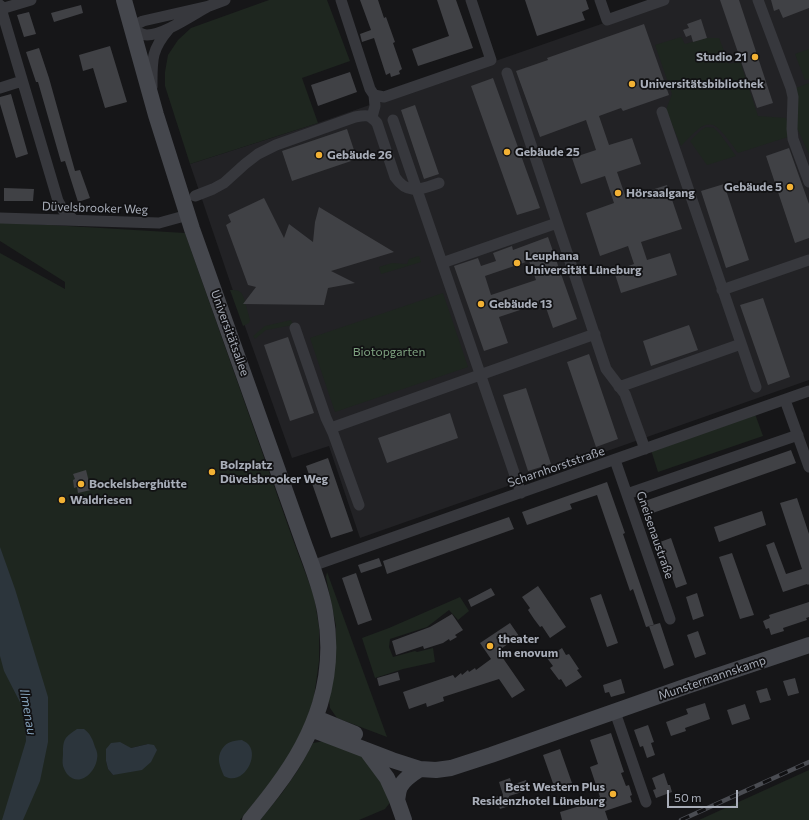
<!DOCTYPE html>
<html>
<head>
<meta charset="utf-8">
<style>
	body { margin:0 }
	#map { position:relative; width:809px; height:820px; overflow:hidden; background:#161618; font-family:Commissioner,sans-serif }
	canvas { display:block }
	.scale { position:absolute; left:667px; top:790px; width:71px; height:18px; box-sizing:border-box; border:2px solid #a8adb8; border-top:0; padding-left:5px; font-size:12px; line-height:14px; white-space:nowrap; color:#a8adb8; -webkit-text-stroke:3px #111113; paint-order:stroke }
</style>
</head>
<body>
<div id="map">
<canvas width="809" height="820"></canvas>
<div class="scale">50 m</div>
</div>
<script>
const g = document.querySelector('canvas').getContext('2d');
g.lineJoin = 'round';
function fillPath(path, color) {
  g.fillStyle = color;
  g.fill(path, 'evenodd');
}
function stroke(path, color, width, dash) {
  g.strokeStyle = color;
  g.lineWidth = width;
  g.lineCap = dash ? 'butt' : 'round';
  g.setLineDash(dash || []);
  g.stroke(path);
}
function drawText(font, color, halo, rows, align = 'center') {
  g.font = font + ' Commissioner,sans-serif';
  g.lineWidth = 3.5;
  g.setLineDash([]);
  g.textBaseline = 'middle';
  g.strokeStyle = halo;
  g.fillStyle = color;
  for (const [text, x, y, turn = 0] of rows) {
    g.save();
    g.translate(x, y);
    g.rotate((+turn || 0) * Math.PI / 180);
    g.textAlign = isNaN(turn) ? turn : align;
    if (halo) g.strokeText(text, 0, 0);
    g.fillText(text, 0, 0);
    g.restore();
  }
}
fillPath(new Path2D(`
	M670 0H809V380L360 538 329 446 292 458 247 332 190 164 318 123Z`), '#222225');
fillPath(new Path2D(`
	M269 0H327L350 61 302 78 318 123 190 164 165 86V72L168 55 178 40 191 28Z
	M681 37 685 44 707 38H719L729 64 740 61 758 116 786 118 791 136 738 153C733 146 721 129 715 126 710 123 703 125 700 128 693 133 687 140 681 146L666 110 672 94 655 45Z
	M809 49V79L805 80 795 54Z
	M809 83V154L797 128 793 89Z
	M706 127 714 128 720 134 736 156 707 165 690 141 701 130Z
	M0 222 185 233 292 537 314 596 319 627V661L314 697 304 729 292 753 272 781 240 820H0V253L65 289V282L0 241ZM148 744 113 775 108 769 106 761 131 748Z
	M419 256 421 262 381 274 379 267 392 263 407 264 409 259Z
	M230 290C235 290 240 290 242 294 245 299 248 314 250 320L249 323 243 326Z
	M443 293 468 367 335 412 310 338Z
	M291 320 293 325 266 330 255 339 253 336 265 326Z
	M755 414 763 436 658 472 651 450Z
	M327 572 387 737 337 718 330 708 329 699 335 661 336 626 326 577Z
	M460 597 469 611 458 620 449 610 427 627 390 639 389 647 393 657 415 651 417 652 433 648 435 662 403 669 375 678 362 638 389 628Z
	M330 740 367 755 392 800 385 809 359 820H260L282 793 298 770 313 743Z
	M809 770V820H699Z`), '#1e261f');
fillPath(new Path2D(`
	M0 547 15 589 48 697V742L40 781 23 820H2L26 741 25 712 4 671 0 656Z
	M77 729H84C90 733 93 740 95 747 97 751 98 755 97 759 95 773 79 788 67 774 65 771 64 769 63 766 62 762 63 757 63 753 63 739 65 737 77 729Z
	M242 740C243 741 246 742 247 743 261 755 243 787 224 776 220 766 216 759 222 749 228 741 232 741 242 740Z
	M120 742 131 748 148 744 154 745 157 750 151 762 142 770 113 775 108 769 106 761V749L111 743Z`), '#2c353c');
fillPath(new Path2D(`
	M360 0H378L384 18 386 17 395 42 393 43 402 69 399 71 400 74 391 77 390 73 386 75 374 38 362 42 360 34 371 30Z
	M437 0H456L473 48 418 66 412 49 449 36Z
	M525 0H586L589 9 582 12 585 20 537 36Z
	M720 0H739L773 103 757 108Z
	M771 0H809V8L783 18 779 9 774 11Z
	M81 5 83 13 54 22 51 13Z
	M29 12 36 34 24 37 17 15Z
	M701 19 707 38 693 42 691 35 686 37 683 30 689 28 687 24Z
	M644 24 669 95 623 111 621 108 599 116 609 145 632 138 641 164 617 172 626 198 667 185 682 229 641 242 647 260 670 253 677 275 621 293 614 271 634 264 628 246 600 256 586 213 614 203 605 176 581 184 572 158 596 150 586 120 540 137 516 71 548 60 547 58Z
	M110 46 127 102 105 108 93 68 83 71 79 55Z
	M39 48 49 78 75 171 80 170 90 198 78 202 65 161 61 162 38 82H36L26 52Z
	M350 72 357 92 318 106 311 85Z
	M493 78 540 208 517 215 471 86Z
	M11 94 28 154 16 158 0 104V97Z
	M415 105 439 174 424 179 401 110Z
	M347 129 357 159 292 181 282 151Z
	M789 148 809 204V238L795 243 766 156Z
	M724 184 749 260 726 268 701 191Z
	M4 188 34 189 33 201H4Z
	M264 198 284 238 289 224 313 242 315 222 319 207 394 252 331 271 355 283 328 288 324 305 243 304 256 287 248 285 226 225 231 222 228 215Z
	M548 237 577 319 553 328 544 302 499 317 508 343 484 351 454 266 478 258 481 266 496 261 493 253 512 246 513 250ZM529 261 536 280 491 295 485 276Z
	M763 298 790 377 768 385 740 305Z
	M689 325 698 350 651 366 643 341Z
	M288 337 314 413 290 421 264 345Z
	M589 354 618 439 596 447 567 362Z
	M526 388 551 464 528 471 503 395Z
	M450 413 458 438 387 463 378 438Z
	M791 450 796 463 647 515 642 502Z
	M328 458 353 531 331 538 306 466Z
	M86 470 91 490 78 493 77 487 74 488 73 480 75 479 73 474Z
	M607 482 625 533 623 534 654 625 646 627 633 589 630 591 597 495 570 504 572 509 527 525 522 512Z
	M797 498 809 534V584L808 585 807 584 783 592 766 545 774 542 786 574 802 569 780 503Z
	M762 511 766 525 719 542 714 527Z
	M509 517 514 529 387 574 383 561Z
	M671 538 687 584 676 588 660 542Z
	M732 553 754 615 740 619 719 557Z
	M379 558 382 566 361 573 358 565Z
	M356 573 372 620 358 625 342 578Z
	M538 586 566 627 550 638 542 626 540 627 534 619 528 610 530 608 522 597Z
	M491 588 495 595 471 607 468 600Z
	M697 593 704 616 693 620 686 597Z
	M601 594 618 643 607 647 590 598Z
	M809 602V617L806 618 807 620 783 628 784 631 771 635 769 628 766 629 763 621 770 618 769 615Z
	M452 614 463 630 455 635 457 637 450 641 449 639 443 643 424 649 423 646 396 655 392 641 430 627Z
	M510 623 519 636 498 651 525 690 512 698 499 679 443 697 444 701 427 707 426 703 409 709 403 692 453 675 455 678 461 673 462 675 468 670 469 672 475 668 476 670 491 659 480 643Z
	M660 623 674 665 664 669 649 626Z
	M698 631 706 654 695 658 687 635Z
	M562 648 566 655 569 654 579 669 577 670 582 677 566 687 561 679 559 680 550 668 553 666 547 658Z
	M398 672 400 680 379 686 377 678Z
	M795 678 799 693 788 696 783 681Z
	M621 679 625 693 611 697 609 692 605 693 603 685Z
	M767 688 771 700 760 703 756 691Z
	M705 703 710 719 685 728 686 731 671 736 666 722 688 714 686 709Z
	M745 704 750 719 732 725 727 710Z
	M648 725 654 742 651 743 655 755 647 758 643 746 640 747 634 730Z
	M611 733 624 772 621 773 626 786 629 785 632 795 630 796 632 802 605 811 608 820H562L560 812 580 806 579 803 600 797 590 767 598 764 590 740Z
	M560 749 572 783 555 789 543 755Z
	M664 773 668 785H670L672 792 656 798 653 790 656 789 652 778Z
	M510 778 512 785 526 780 529 790 509 796 512 805 500 809 496 797 503 795 499 782Z`), '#404145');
stroke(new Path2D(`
	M341 0 370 89 374 95 384 97 491 60 471 0
	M600 0 607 20 664 0
	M758 0 791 88 793 97 792 129 793 139 809 182
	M0 5 58 201 63 210 74 220
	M209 6C194 14 164 35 147 35 140 35 136 31 131 27L143 21 209 6 225 0
	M1 9 31 0
	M507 73 606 369 625 394 645 449
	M152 87C152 60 151 50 169 29
	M0 88 22 81
	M662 112 756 387
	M372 117 375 106 374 95
	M393 120 521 493
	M195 196 213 189 224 183 245 164 258 154 276 145 355 117C366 115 369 114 377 123L395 177C408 196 421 189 439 183
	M0 218 159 223 188 215
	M442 263 557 223
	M722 290 809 260
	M295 328 326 418 333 433 359 505
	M619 387 741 344
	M785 400 809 467
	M331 428 595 334
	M615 460 670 619
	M627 494 798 435
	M312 566 809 391
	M615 712 646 802`), '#37383d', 11);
stroke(new Path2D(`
	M124 0 156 115 192 229 304 544C312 566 321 588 325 611 337 677 316 734 276 787 268 798 259 809 250 820
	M316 718 355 734
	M311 729 392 760 420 769 436 770 451 768 491 755 687 686 809 645
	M367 751 387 778 397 800 404 820
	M397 800C398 796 398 791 400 787 404 779 412 774 420 769`), '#45474d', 16);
const rail = new Path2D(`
	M681 820 809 762`);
stroke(rail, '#4a4c52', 4.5);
stroke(rail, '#111113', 3, [9]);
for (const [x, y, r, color] of [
	[755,57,4,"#f2b134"],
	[632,84,4,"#f2b134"],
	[507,152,4,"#f2b134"],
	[319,155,4,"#f2b134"],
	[790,187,4,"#f2b134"],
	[618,193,4,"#f2b134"],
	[517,263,4,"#f2b134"],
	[481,304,4,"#f2b134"],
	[212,472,4,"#f2b134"],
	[81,484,4,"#f2b134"],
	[62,500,4,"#f2b134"],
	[490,646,4,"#f2b134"],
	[613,794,4,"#f2b134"]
]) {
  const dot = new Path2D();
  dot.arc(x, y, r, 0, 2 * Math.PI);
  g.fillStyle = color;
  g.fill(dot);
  stroke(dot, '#111113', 1.5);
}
drawText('bold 12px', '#a8adb8', '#111113', [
	["Studio 21",747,57,"right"],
	["Universitätsbibliothek",640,84],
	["Gebäude 25",515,152],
	["Gebäude 26",327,155],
	["Gebäude 5",782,187,"right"],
	["Hörsaalgang",626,193],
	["Leuphana",525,256],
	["Universität Lüneburg",525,270],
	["Gebäude 13",489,304],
	["Bolzplatz",220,465],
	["Düvelsbrooker Weg",220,479],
	["Bockelsberghütte",89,484],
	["Waldriesen",70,500],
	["theater",498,639],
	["im enovum",498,653],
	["Best Western Plus",605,787,"right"],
	["Residenzhotel Lüneburg",605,801,"right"]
], 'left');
drawText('12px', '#a8adb8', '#111113', [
	["Düvelsbrooker Weg",95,208,2],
	["Universitätsallee",230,333,70],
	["Scharnhorststraße",556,467,-19],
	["Gneisenaustraße",655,535,71],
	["Munstermannskamp",712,678,-19]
]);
drawText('12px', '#7fa381', '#111113', [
	["Biotopgarten",389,352]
]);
drawText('italic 13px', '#7f9bb3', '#111113', [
	["Ilmenau",28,712,80]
]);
</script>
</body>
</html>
